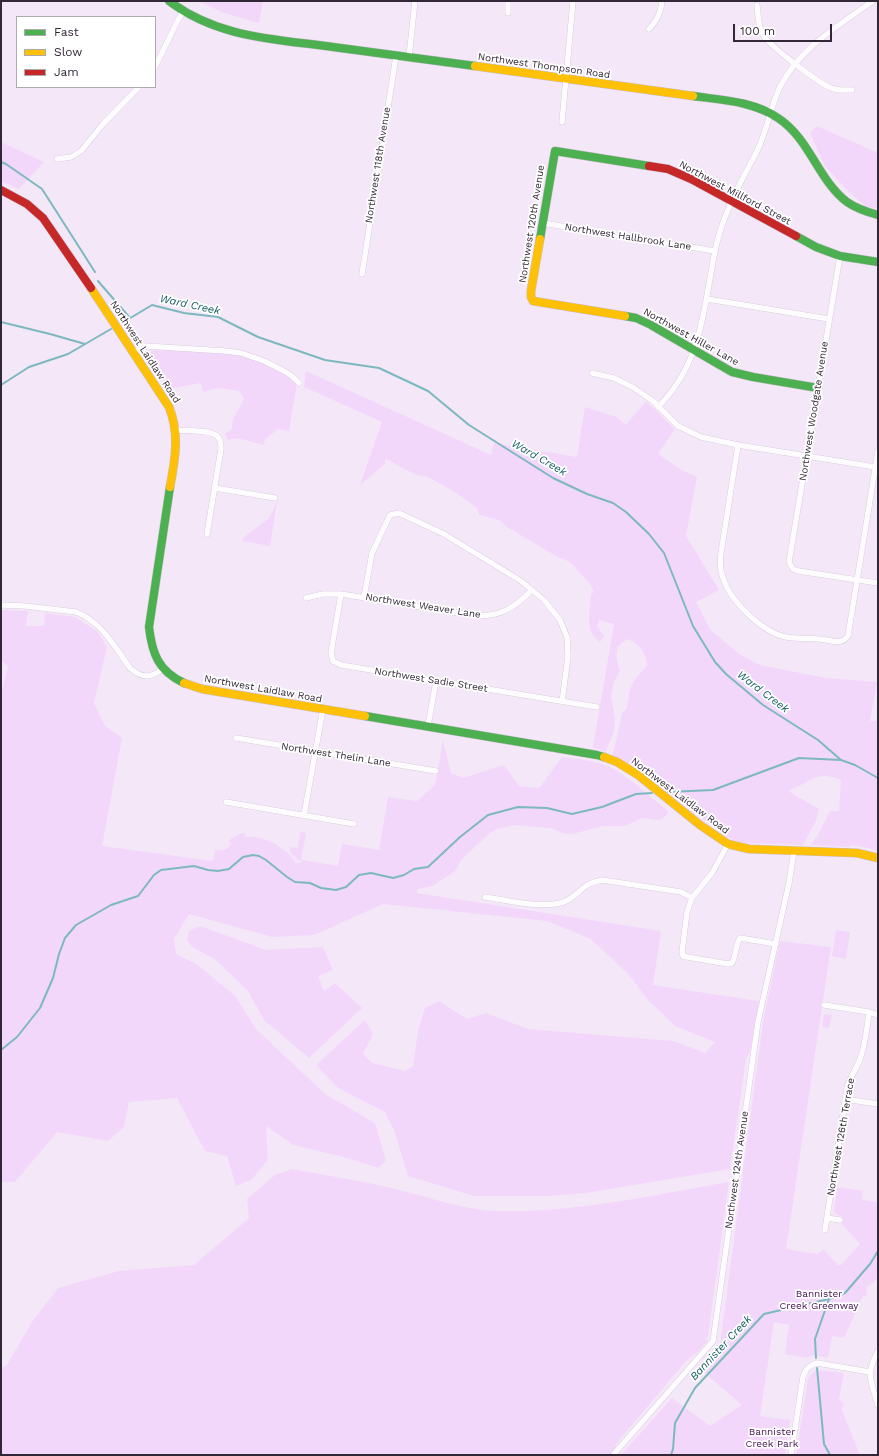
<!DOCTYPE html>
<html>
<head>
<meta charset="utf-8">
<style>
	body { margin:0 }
	#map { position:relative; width:879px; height:1456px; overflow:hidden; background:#f4e7f8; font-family:"Work Sans",sans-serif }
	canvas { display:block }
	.frame { position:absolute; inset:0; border:2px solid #322736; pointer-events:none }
	.legend { position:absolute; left:16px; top:16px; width:140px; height:72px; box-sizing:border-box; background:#fff; border:1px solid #ada9af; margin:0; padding:5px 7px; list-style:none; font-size:12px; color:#322736 }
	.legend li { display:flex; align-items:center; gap:8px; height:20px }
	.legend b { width:20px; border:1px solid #ada9af }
	.scale { position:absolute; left:733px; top:24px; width:99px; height:18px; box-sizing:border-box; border:2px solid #322736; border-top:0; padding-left:5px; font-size:12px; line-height:14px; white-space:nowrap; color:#322736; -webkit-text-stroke:3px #fff; paint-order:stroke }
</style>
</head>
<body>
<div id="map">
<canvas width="879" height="1456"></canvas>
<div class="frame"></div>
<ul class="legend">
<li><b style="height:5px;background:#4caf50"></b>Fast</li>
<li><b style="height:5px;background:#ffc107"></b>Slow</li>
<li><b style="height:5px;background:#c62828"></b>Jam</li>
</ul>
<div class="scale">100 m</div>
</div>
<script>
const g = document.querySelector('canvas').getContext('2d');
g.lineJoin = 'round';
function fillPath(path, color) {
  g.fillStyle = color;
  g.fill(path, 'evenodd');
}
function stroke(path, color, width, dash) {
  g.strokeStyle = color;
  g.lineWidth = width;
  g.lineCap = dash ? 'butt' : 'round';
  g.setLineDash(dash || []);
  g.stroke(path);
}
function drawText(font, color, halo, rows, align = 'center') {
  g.font = font + ' "Work Sans",sans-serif';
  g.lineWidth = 3.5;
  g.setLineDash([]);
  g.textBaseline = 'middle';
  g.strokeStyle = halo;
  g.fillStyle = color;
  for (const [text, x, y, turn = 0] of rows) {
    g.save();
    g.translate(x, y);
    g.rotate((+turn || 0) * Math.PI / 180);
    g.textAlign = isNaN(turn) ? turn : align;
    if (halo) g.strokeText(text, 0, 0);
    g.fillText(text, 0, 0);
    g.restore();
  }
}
fillPath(new Path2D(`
	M198 1H263L259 23 224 13Z
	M817 126 878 153V209L865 206 847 190 825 166 810 133Z
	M1 142 44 162 19 189 1 181Z
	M157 350C211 351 253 347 297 383L289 431 278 429 265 439 264 445C252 443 240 436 228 440L225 434 232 429 233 419 244 399 239 391 218 388 203 392 201 383 168 389 145 354 152 351Z
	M306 371 491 455 494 443 577 457 585 407 617 417 626 425 646 401 675 429 658 454 682 470 697 477 686 536 719 590 696 602 710 629 739 654 760 665 826 678 877 682 870 721H878V851C869 848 860 846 850 845V847L811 845 819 833 830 811H839L841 780C816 769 810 783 788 791L819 809 816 821 803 845 745 843 735 841 722 834 640 770 612 755 616 742 622 713 627 708C628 704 628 700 629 696 630 683 639 674 647 666 646 652 640 646 629 639 612 645 616 657 620 671L614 682 611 696 615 719 614 732 605 752 593 747 614 624 599 620 597 626 604 636 600 642C584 632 590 611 591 594L594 592 590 584 570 562 556 556 507 527 499 520 479 515 477 508 455 492 428 477 416 475 388 460 385 459V464L360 485 382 422 304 387Z
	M277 502 270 546 243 541V538L269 518Z
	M1 610 28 611 26 626H44L45 613 75 617 97 631 107 647 94 703 105 726 122 738 102 846 213 861 215 850C223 851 226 850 232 844L229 841C234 836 238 834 245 833V837C264 835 286 847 296 863H301L302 860 338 866 342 844 379 850 388 797 417 801 435 785 443 740 451 773 463 778 504 765 519 786 539 788 562 757C576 759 591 760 605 765 626 773 650 797 668 811L667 815 662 819 658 820 642 818 625 826H603L572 834 562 833 551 828 514 825 497 829 490 833 462 859 455 871 445 878 432 886 418 889 417 893 661 931 653 985 759 1001 750 1051 746 1059 730 1169 586 1193 547 1196H474L408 1176 394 1130 385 1112 338 1088 316 1065 365 1020 373 1034 363 1054 372 1063 405 1071 413 1066 418 1031 425 1008 439 1001 467 1019 486 1013 528 1029 674 1041 705 1053 715 1042 675 1026 648 1000 629 975 591 939 547 921 383 904 314 935 272 937 189 914 174 939 176 954 198 965 235 996 256 1029 325 1094 375 1123 386 1160 379 1168 343 1157 294 1145 266 1126 268 1160 251 1180 236 1186 227 1156 205 1151 177 1098 129 1102 124 1127 108 1141 57 1132 15 1182H1V694L8 666 1 660Z
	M300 832 306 833 301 861 298 860 290 852 291 847 298 848Z
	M200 926 266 950 323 947 333 970 318 976 324 991 335 983 362 1008 309 1058 264 1020 248 991 216 960 192 947 187 940 189 931Z
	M836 930 850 932 846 959 832 956Z
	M780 941 831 947 786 1249 818 1254 823 1249 838 1265H841L860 1244 842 1224V1217L835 1213 834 1210 837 1187 863 1191 862 1200 878 1202V1277L874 1282 867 1287 866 1296H863L844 1338 832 1336 828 1358 814 1355 806 1358 785 1354 789 1325 774 1322 760 1416 790 1420 785 1455H621L672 1398 710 1426 742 1405 701 1370 720 1344 763 1022Z
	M824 1014 832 1015 829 1028 822 1027Z
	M292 1169C328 1176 364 1181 400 1190 432 1198 464 1210 497 1211 575 1213 653 1195 729 1182L708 1336 705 1340H708L697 1353 687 1360 615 1445 619 1449 614 1455H1V1368L7 1365 32 1322 58 1288 119 1271 194 1265 249 1218 247 1199 275 1175Z
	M818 1370 844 1373 839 1399 844 1406 841 1408 860 1455H796L808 1379 813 1372Z`), '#f3d7fb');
stroke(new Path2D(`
	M1 162 6 164 42 189 95 272
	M98 281 130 318
	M1 322 50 334 85 344
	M122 323 152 305 184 313 218 317 258 337 325 360 379 368 428 391 469 425 553 478 587 494 613 503 626 512 649 534 664 553 693 626 715 662 726 674 763 705 818 740 841 760 855 765 878 778
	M1 385 29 367 68 354 111 329
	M668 792 713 790 799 758 841 760
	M1 1050 17 1037 40 1008 53 978 59 954 65 938 76 925 111 905 138 896 154 875 161 870 194 866 208 870 218 871 229 869 243 857 253 855 259 856 266 860 287 877 295 882 310 883 321 888 336 890 346 887 359 875 371 873 393 878 404 875 414 869 428 867 460 837 488 815 518 807 547 808 572 814 602 807 636 794 652 793
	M816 1358 815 1339 829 1299
	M817 1368 824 1444 830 1455
	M671 1455 673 1449 675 1423 695 1388 764 1314 829 1299 845 1293 870 1264 878 1251`), '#7db8bf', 2);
const street = new Path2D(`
	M757 5C758 15 758 26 763 35 771 47 817 82 831 88 837 91 845 90 852 90
	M508 13V1
	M649 29C657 20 661 13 662 1
	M409 57 415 1
	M155 67 178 20 183 12
	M562 122 573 1
	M57 159 71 157 81 151 103 124 139 87
	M542 223 715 251
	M840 256 789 562 793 569 798 571 878 583
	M362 274 396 56
	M707 299 829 319
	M134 353 141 347 145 346 225 351 241 353 264 361 282 370 292 376 299 383
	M592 373 614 378 634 388 653 401 678 426 701 437 738 445 875 467
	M658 407C703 361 703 310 715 251 722 215 740 184 757 151 767 131 770 109 779 89 798 49 838 26 873 1
	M175 430C185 431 212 429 218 437 221 440 221 445 221 449L207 534
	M738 445 721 553C720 562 720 570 723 578 730 601 762 632 786 637 797 639 809 638 820 639 830 640 841 646 848 636L878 451
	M215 488 275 498
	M341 594 331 653 333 661 341 665 597 707
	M364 597 372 553 390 515 399 513 444 534 521 581 544 600 560 620 567 637 568 656 562 702
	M306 598 323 594H341L471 615C499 618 513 609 532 590
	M1 605 25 606 76 612C102 622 114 646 130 668 143 679 150 678 163 669
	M428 726 436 681
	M236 738 436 771
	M226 802 354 824
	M304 815 323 709
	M728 844 712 873 692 898 687 912 682 952 683 956 687 957 728 964 732 963C736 956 735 946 740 938L776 944
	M485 897C507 900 548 911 568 900 582 892 583 883 602 880L681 892 692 898
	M824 1005 869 1012 878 1015
	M845 1099 878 1104
	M827 1218 840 1220
	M825 1230 847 1088C850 1076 858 1067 861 1056 866 1042 867 1026 869 1012
	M878 1351C865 1375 871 1381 878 1405
	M613 1455 713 1341 758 1022 789 883 794 851
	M791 1455 803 1377C805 1369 809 1365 817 1363L870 1372`);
const fast = new Path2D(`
	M169 1C218 38 275 39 333 47 380 53 428 60 475 66
	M693 96C721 100 753 101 778 118 810 139 818 180 847 202 857 209 867 212 878 215
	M796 236 816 247 840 256 878 262
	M540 239 555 151 649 166
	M625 316 636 318 651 325 732 372 753 377 818 388
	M170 487 149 627C152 653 158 671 184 683
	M365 716 597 755 604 757`);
const slow = new Path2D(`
	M475 66 693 96
	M540 239 531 291V297L533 301 625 316
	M91 288 169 407C180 434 175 460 170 487
	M184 683 202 689 365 716
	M604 757 617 762 638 775 700 825 728 844 749 849 857 853 878 858`);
const jam = new Path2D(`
	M649 166 668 169 691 179 796 236
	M1 190 27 204 43 218 91 288`);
stroke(street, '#c6bcca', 6);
stroke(fast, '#c6bcca', 9);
stroke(slow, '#c6bcca', 9);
stroke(jam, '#c6bcca', 9);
stroke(street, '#fdfbfe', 5.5);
stroke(fast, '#4caf50', 8);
stroke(slow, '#ffc107', 8);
stroke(jam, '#c62828', 8);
drawText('10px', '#322736', '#fff', [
	["Northwest Thompson Road",544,66,8],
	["Northwest 118th Avenue",378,165,-81],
	["Northwest Millford Street",735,193,28],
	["Northwest 120th Avenue",532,224,-81],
	["Northwest Hallbrook Lane",628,237,9],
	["Northwest Hiller Lane",691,337,29],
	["Northwest Laidlaw Road",145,352,57],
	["Northwest Woodgate Avenue",814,411,-81],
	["Northwest Weaver Lane",423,606,9],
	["Northwest Sadie Street",431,680,9],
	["Northwest Laidlaw Road",263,689,10],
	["Northwest Thelin Lane",336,755,9],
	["Northwest Laidlaw Road",680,796,37],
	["Northwest 126th Terrace",841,1137,-80],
	["Northwest 124th Avenue",737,1170,-82]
]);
drawText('10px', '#42104f', '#fff', [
	["Bannister",819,1294],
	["Creek Greenway",819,1306],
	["Bannister",772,1432],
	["Creek Park",772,1444]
]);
drawText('italic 11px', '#115d60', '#fff', [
	["Ward Creek",190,305,12],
	["Ward Creek",539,458,30],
	["Ward Creek",763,692,37],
	["Bannister Creek",721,1348,-47]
]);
</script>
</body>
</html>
